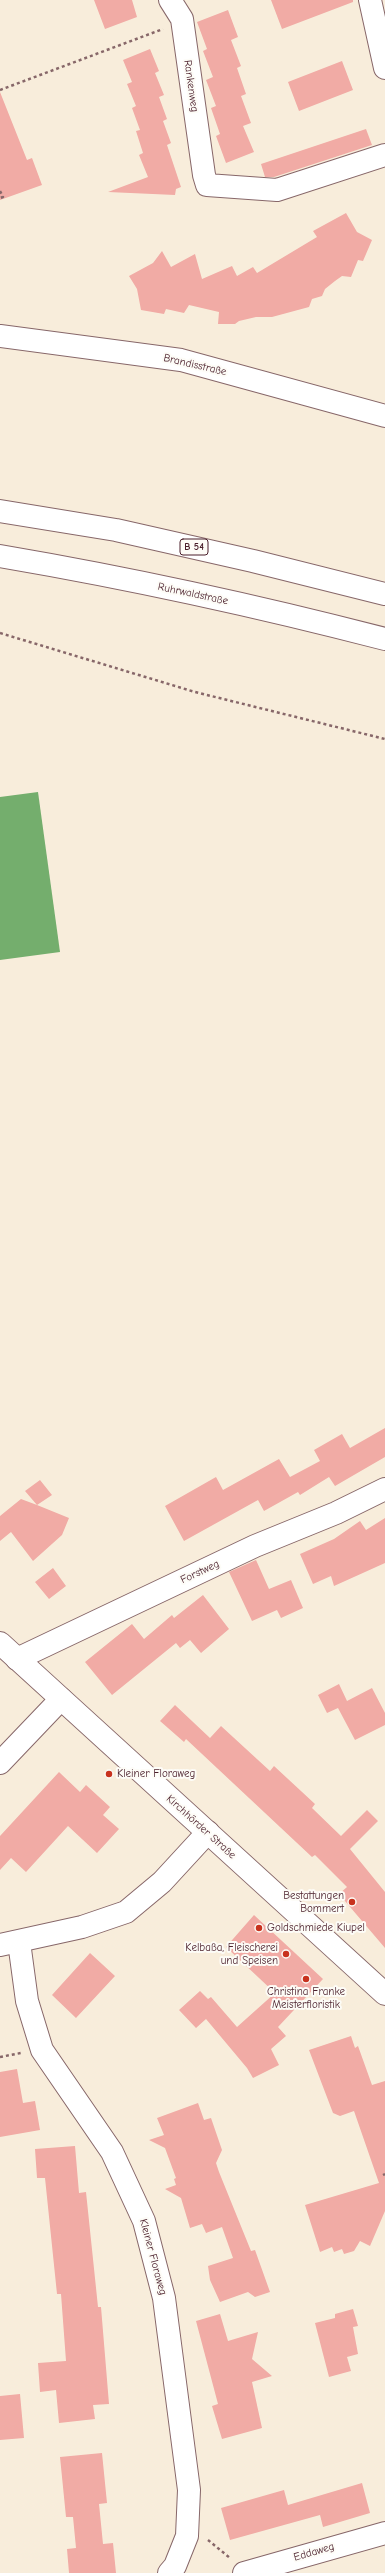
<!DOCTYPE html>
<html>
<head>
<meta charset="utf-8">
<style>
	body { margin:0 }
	canvas { display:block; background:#f8eddb }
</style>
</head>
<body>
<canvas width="385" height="2573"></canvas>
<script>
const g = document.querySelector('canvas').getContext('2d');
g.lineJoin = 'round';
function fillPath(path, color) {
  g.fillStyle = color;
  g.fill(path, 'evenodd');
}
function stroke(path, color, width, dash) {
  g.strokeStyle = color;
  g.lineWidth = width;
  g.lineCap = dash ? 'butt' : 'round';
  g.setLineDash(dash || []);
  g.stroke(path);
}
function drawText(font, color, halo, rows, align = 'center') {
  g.font = font + ' "Comic Neue",sans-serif';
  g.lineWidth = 4;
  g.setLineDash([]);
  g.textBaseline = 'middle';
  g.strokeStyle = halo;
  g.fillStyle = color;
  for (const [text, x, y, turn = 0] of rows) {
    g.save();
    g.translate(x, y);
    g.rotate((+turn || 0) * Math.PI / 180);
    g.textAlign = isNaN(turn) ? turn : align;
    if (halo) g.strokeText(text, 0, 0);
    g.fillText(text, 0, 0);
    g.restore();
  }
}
fillPath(new Path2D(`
	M38 792 60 952 0 960V797Z`), '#74ae6d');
fillPath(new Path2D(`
	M94 0H132L137 17 105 29Z
	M271 0H353V2L282 29Z
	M228 10 238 37 231 40 241 66 237 68 246 94 241 96 251 123 243 126 254 152 226 163 216 136 220 134 211 108 216 106 206 80 213 77 203 51 207 49 197 22Z
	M150 49 159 71 155 73 164 95 159 97 167 119 163 121 171 143 167 145 181 187 176 189 175 195 108 192 148 177 139 155 143 153 136 131 140 130 132 108 136 106 127 84 132 82 123 60Z
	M342 61 353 90 299 111 288 82Z
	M0 92 27 160 32 158 42 185 0 200Z
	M366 129 372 145 274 177H265L261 164Z
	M346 213 357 232 372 240 363 261 358 260 351 277 342 276 335 281 325 289 322 296 312 299 309 307 272 317H256L239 321 235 324H218L219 312 189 305 184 313 166 309 164 314 141 310 137 289 129 276 153 263 162 251 171 267 195 254 202 279 232 266 237 276 253 267 257 273 317 237 313 231Z
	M385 1428V1457L335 1486 329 1477 300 1495 298 1492 264 1511 258 1500 184 1541 165 1506 216 1477 223 1490 279 1459 290 1477 320 1461 314 1450 342 1434 350 1448Z
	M40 1480 52 1495 37 1505 69 1518 62 1535 33 1561 11 1532 0 1541V1516L21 1499 37 1505 25 1491Z
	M385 1518V1563L334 1586 331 1576 313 1584 300 1554 334 1539 360 1521 366 1530Z
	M256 1560 269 1589 291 1580 303 1608 281 1618 277 1610 252 1621 229 1572Z
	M53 1568 66 1586 49 1599 35 1582Z
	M203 1595 229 1629 201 1653 190 1640 180 1648 176 1643 112 1695 85 1662 132 1624 144 1639 172 1615 174 1618Z
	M339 1684 347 1701 372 1688 385 1713V1725L355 1740 338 1708 327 1713 318 1695Z
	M175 1705 210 1738 221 1726 270 1771 274 1766 315 1804 312 1808 341 1836 367 1810 378 1821 350 1849 385 1892V1948L339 1894 347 1887 315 1855 312 1857 186 1739 184 1742 160 1721Z
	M59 1772 80 1792 86 1785 110 1807 103 1815 119 1829 97 1853 68 1826 26 1872 11 1858 0 1870V1836Z
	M254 1915 323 1979 278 2027 286 2036 271 2049 279 2065 253 2078 247 2068 206 2019 196 2028 179 2010 200 1991 208 1999 211 1997 237 2027 275 1993 226 1947Z
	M90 1953 115 1976 76 2018 52 1995Z
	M351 2036 355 2048 358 2046 372 2085 385 2081V2211L370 2246 360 2241 354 2251 344 2254 342 2249 334 2252 332 2247 320 2252 305 2205 379 2183 354 2111 340 2116 333 2113 309 2050Z
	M17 2069 23 2103 35 2101 40 2130 0 2137V2072Z
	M198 2103 204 2120 211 2118 222 2150 216 2163 219 2172 251 2251 255 2250 270 2292 255 2297 248 2292 220 2302 210 2280 208 2266 233 2258 222 2227 206 2233 202 2224 190 2228 181 2198 165 2189 176 2185 174 2179 176 2178 165 2148 149 2140 164 2135 157 2118Z
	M75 2146 79 2193 86 2192 98 2307H101L109 2404 93 2405 95 2419 59 2423 56 2390 40 2392 38 2363 66 2361 61 2294H57L45 2178H37L35 2149Z
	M353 2309 358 2326 353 2327 358 2354 347 2357 351 2371 329 2377 315 2323 335 2318V2314Z
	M220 2314 228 2341 258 2332 252 2359 272 2376 252 2382 262 2428 222 2439 212 2406 218 2404 196 2321Z
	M20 2394 24 2438 0 2440V2396Z
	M102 2453 107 2503 99 2504 103 2544 113 2543 116 2573H69L67 2549 76 2548 73 2517H66L60 2457Z
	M362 2483 370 2513 323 2527 320 2515 230 2540 221 2508 284 2490 288 2505Z`), '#f1aba5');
const minor = new Path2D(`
	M170 0 182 19 204 175 207 185 277 190 385 155
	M370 0 385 68
	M0 336 181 360 385 416
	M17 1659 255 1546 336 1513 385 1489
	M0 1763 61 1699
	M19 1942 27 2001 42 2050 112 2152 144 2221 164 2298 189 2490 187 2536 175 2566 169 2573
	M0 1945 82 1927 126 1912 162 1882 208 1832
	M244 2573 385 2533`);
const major = new Path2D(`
	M0 1643 385 1994`);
const highway = new Path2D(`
	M0 511 116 530 253 561 385 594
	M0 556C129 578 258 606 385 639`);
stroke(minor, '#876769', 24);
stroke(major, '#876769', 24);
stroke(highway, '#876769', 24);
stroke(new Path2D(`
	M0 90 163 29
	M0 191 3 197 0 198
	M0 633 195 692 385 739
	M0 2057 21 2053
	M383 2175 385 2174
	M208 2540 230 2558`), '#876769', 2.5, [3, 3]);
stroke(minor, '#fff', 22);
stroke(major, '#fff', 22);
stroke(highway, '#fff', 22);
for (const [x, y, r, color] of [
	[109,1774,4,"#c8321e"],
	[352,1902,4,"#c8321e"],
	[259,1928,4,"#c8321e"],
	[286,1954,4,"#c8321e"],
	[306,1979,4,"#c8321e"]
]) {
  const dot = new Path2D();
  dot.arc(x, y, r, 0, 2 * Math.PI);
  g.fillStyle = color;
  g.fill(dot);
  stroke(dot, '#fdfcf7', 1.5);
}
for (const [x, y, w] of [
	[194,547,28]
]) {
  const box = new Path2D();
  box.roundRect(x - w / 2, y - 8, w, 16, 3);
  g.fillStyle = '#fdfcf7';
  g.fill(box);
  stroke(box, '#4a1f2b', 1);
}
drawText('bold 10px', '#4a1f2b', null, [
	["B 54",194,547]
]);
drawText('11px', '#4a1f2b', '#fdfcf7', [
	["Rankenweg",191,86,82],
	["Brandisstraße",195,365,13],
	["Ruhrwaldstraße",193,594,12],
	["Forstweg",200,1572,-25],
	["Kirchhörder Straße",201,1827,42],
	["Kleiner Floraweg",153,2257,75],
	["Eddaweg",314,2552,-16]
]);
drawText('11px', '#4a1f2b', '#fdfcf7', [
	["Kleiner Floraweg",117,1774],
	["Bestattungen",344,1896,"right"],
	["Bommert",344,1909,"right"],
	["Goldschmiede Kiupel",267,1928],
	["Kelbaßa, Fleischerei",278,1948,"right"],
	["und Speisen",278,1961,"right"],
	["Christina Franke",306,1992,"center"],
	["Meisterfloristik",306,2005,"center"]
], 'left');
</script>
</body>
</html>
